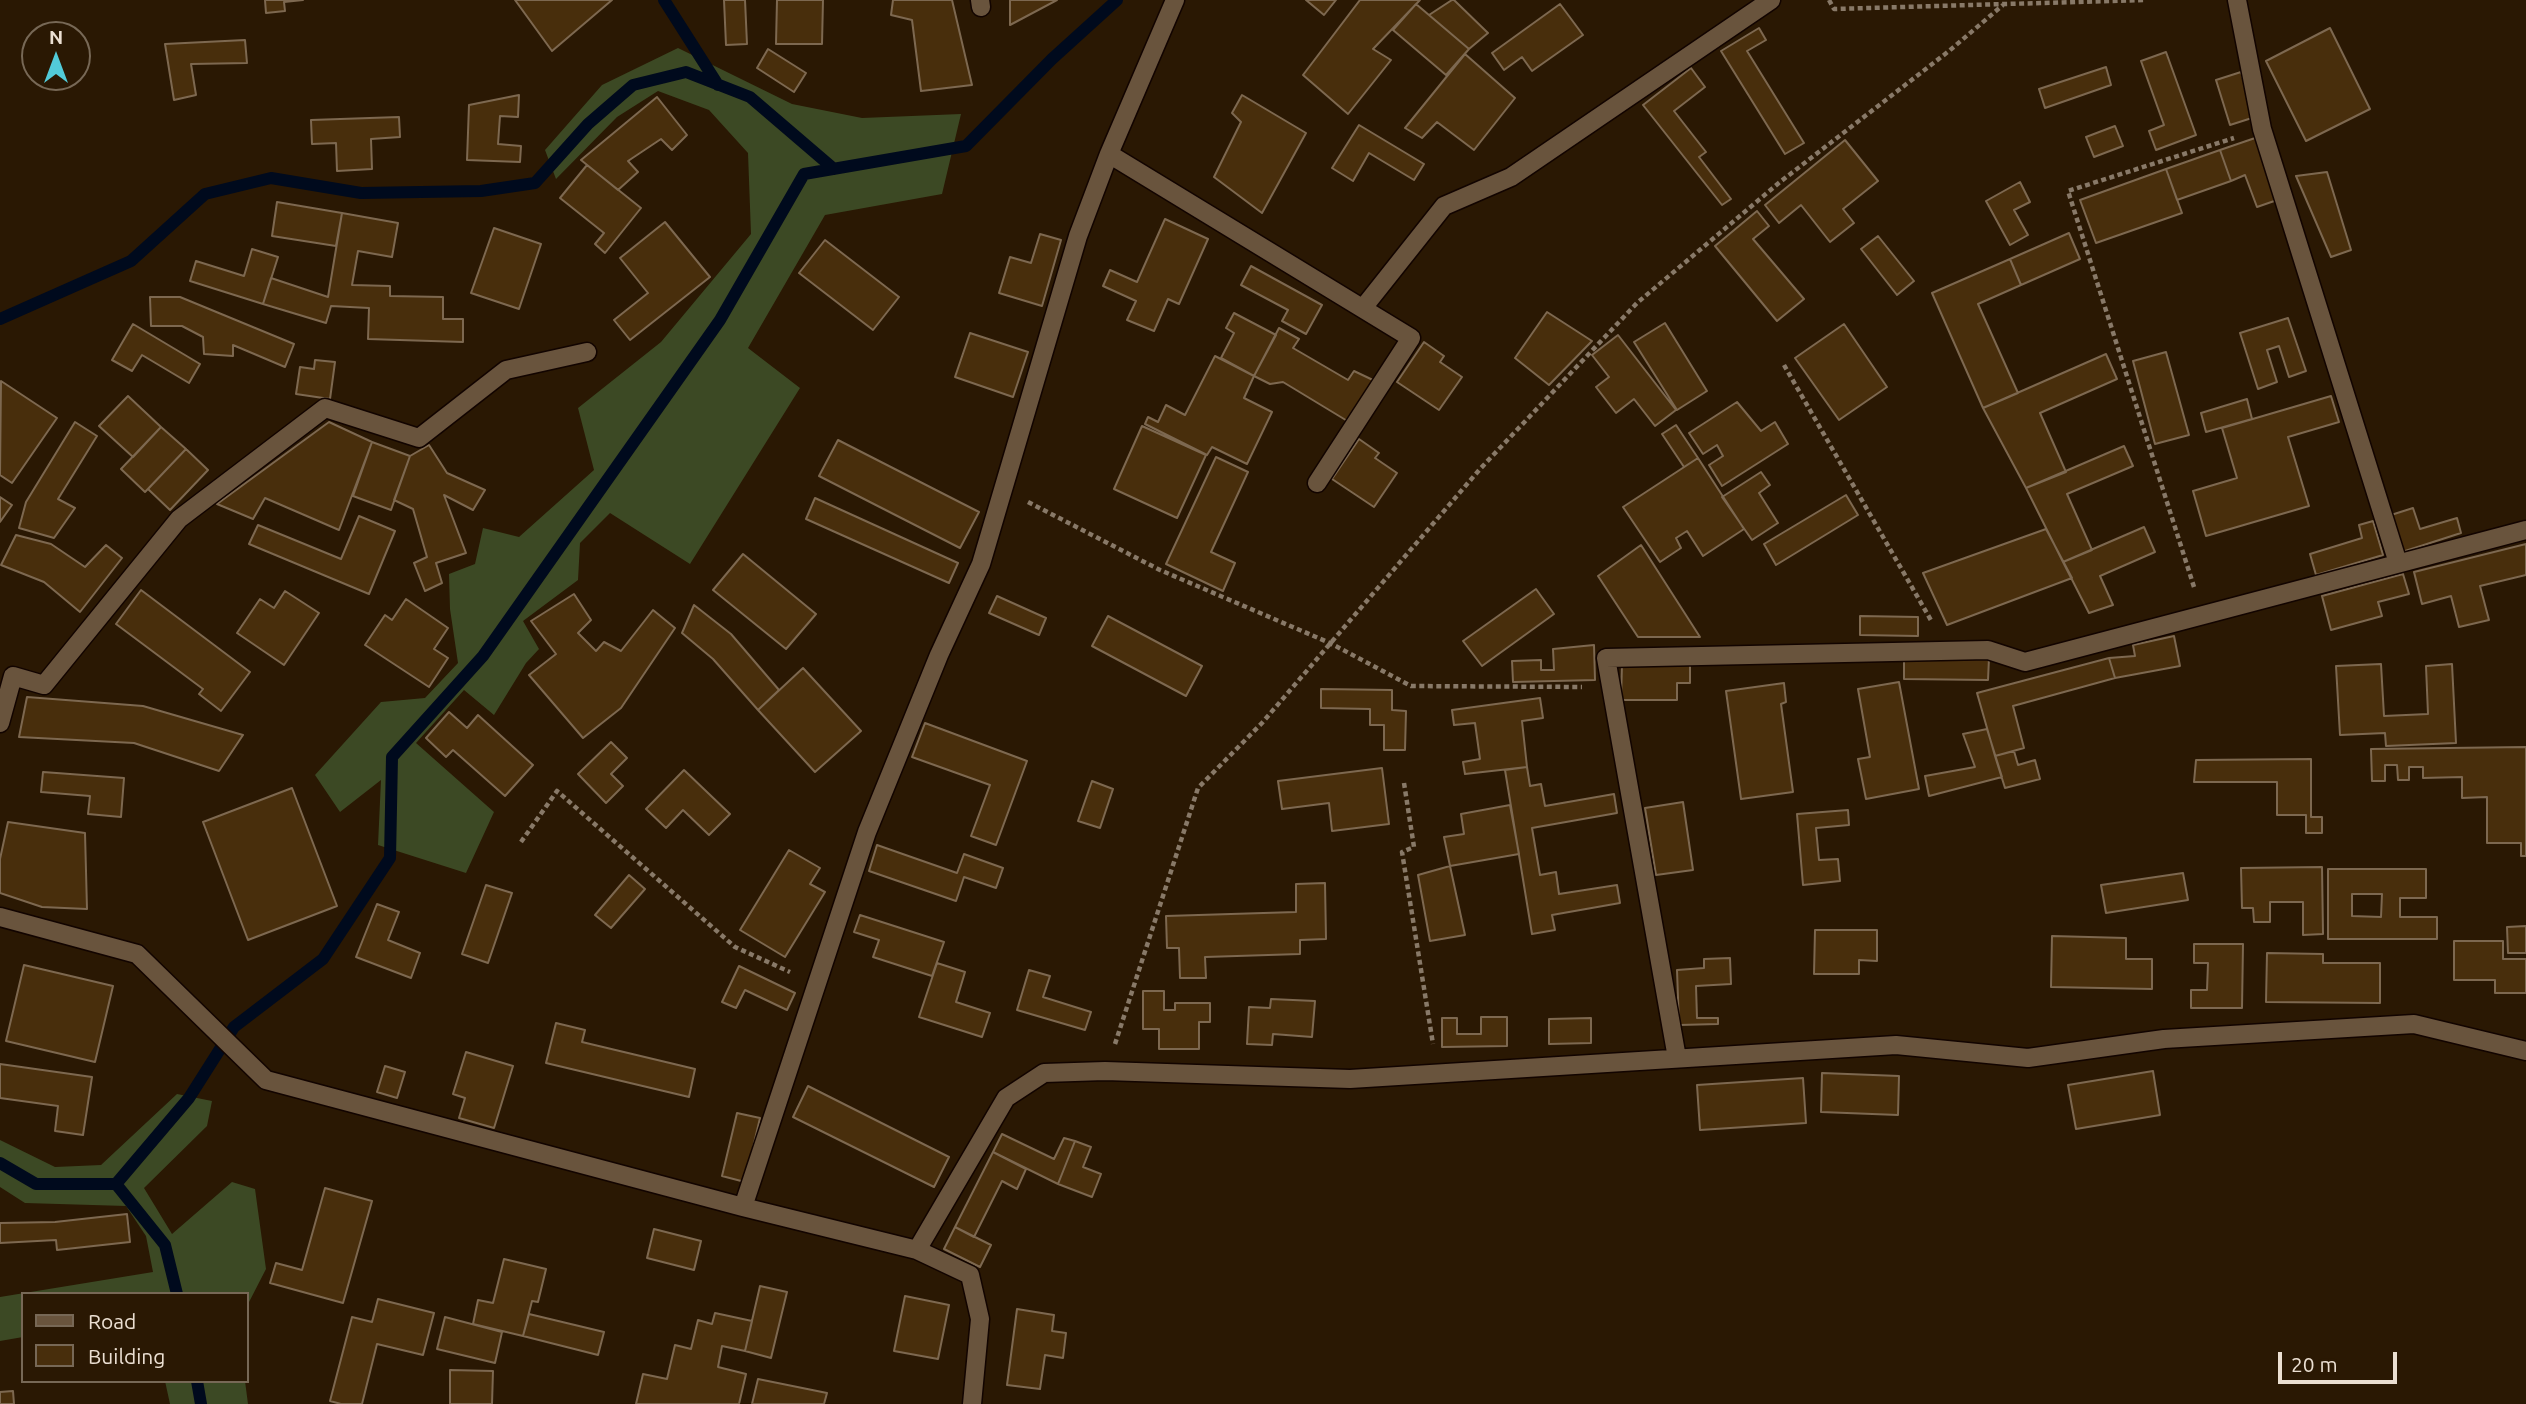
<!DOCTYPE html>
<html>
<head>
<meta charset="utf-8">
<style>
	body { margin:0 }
	#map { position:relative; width:2526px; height:1404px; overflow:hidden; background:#2a1803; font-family:Ubuntu,sans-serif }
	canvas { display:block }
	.legend { position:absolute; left:21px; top:1292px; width:228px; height:91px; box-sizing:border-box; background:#2a1803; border:2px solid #776856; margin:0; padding:9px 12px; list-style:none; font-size:21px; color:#ebdfd2 }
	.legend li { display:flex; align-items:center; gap:14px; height:35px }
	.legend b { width:35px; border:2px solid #776856 }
	.north { position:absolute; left:21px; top:21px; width:70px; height:70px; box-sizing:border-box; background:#2a1803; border:2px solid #776856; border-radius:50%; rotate:0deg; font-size:19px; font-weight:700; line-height:28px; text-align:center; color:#ebdfd2 }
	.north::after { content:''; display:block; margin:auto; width:24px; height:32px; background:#52cbd9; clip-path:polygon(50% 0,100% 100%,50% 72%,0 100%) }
	.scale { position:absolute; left:2278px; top:1352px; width:119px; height:32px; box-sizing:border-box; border:4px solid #ebdfd2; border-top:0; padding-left:9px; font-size:21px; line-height:24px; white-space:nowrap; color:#ebdfd2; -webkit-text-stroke:5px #2a1803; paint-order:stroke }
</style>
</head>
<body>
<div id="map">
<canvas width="2526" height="1404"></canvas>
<ul class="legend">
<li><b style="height:9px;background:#69543d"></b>Road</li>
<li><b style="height:19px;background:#482e0c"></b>Building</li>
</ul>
<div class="north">N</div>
<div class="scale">20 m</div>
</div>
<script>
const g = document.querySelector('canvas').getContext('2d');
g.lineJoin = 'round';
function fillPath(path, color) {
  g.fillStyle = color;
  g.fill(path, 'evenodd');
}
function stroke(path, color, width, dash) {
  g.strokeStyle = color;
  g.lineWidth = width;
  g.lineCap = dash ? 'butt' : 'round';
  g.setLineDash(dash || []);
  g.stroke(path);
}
fillPath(new Path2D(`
	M678 48 792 104 862 118 961 114 942 194 825 215 748 348 800 388 690 564 610 513 580 543 578 580 523 621 539 649 526 663 494 715 464 690 416 743 494 812 466 873 378 845 381 780 340 812 315 775 381 702 425 698 458 663 450 609 449 574 475 564 483 528 519 537 594 470 578 408 661 342 751 234 748 153 709 110 658 91 617 117 556 179 545 150 602 85Z
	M177 1094 212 1101 207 1126 144 1188 172 1234 232 1182 255 1189 266 1269 247 1306V1294H23V1337L0 1341V1297L153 1272 146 1236 126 1206 25 1203 0 1187V1140L55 1167 101 1165Z
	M165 1381H245L248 1404H170Z`), '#3c4924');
stroke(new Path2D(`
	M664 0 718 85
	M0 319 131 261 205 194 271 178 361 193 481 191 535 183 588 124 633 85 686 72 750 97 834 169
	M0 1163 36 1184H116L165 1245 177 1294
	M116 1184 189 1098 234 1027 323 959 390 858 392 757 483 656 720 320 804 174 966 146 1052 59 1117 0
	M197 1381 201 1404`), '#000a1d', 12);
const building = new Path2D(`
	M265 0H303L284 2 285 11 266 13Z
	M515 0H612L552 51Z
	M724 0H745L747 44 726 45Z
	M777 0H823L822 44H776Z
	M893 0H952L972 85 921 91 912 20 891 15Z
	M1010 0H1057L1010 25Z
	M1306 0H1336L1324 15Z
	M1360 0H1420L1373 49 1391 60 1348 114 1303 75Z
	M1452 0H1454L1488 33 1469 49 1429 15Z
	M1416 4 1469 49 1446 75 1393 30Z
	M1560 4 1583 35 1532 71 1522 57 1504 70 1492 53Z
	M1759 28 1766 40 1747 51 1804 143 1785 154 1721 51Z
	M2330 28 2370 109 2306 141 2266 61Z
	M245 40 247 63 191 64 196 95 174 100 165 44Z
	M768 49 806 73 794 92 757 68Z
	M2166 52 2196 135 2156 150 2149 131 2164 125 2141 61Z
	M1465 54 1515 98 1474 150 1437 122 1422 138 1405 128Z
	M2106 67 2111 85 2045 108 2039 89Z
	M1691 68 1705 87 1674 111 1706 152 1699 157 1731 199 1722 205 1643 105Z
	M2241 72 2255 117 2230 125 2216 80Z
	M519 95 518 117 500 116 498 144 521 146 520 162 467 160 469 105Z
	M1242 95 1306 133 1262 213 1214 177 1241 122 1232 113Z
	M657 97 687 135 672 150 661 139 628 161 638 172 618 190 581 160Z
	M399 117 400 137 371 139 372 169 337 171 336 143 312 144 311 120Z
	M1359 125 1424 164 1414 180 1369 153 1353 181 1332 168Z
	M2115 126 2123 146 2094 157 2086 137Z
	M2258 137 2280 199 2257 207 2245 175 2231 181 2220 150Z
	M1845 140 1878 181 1843 209 1854 223 1830 242 1801 205 1779 223 1765 205Z
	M2220 150 2231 181 2177 200 2166 169Z
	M587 165 641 208 605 253 595 244 604 233 560 198Z
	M2166 169 2182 213 2096 243 2080 200Z
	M2327 172 2351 250 2331 257 2296 176Z
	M2020 182 2030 202 2014 210 2028 235 2010 245 1986 201Z
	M277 202 342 213 336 246 272 236Z
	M1757 211 1769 226 1753 239 1804 299 1777 321 1715 246Z
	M342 213 398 223 392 257 358 251 352 285 390 286V296L443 297V319H463V342L368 339 369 308 331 306 326 323 263 304 271 278 328 297Z
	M1165 219 1208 239 1179 304 1168 299 1154 331 1127 320 1136 301 1103 286 1110 270 1137 282Z
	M665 222 710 277 630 340 614 320 648 293 620 258Z
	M494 228 541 244 519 309 471 293Z
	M2069 233 2080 259 2021 285 2010 259Z
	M1040 234 1061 240 1042 306 999 293 1010 257 1031 263Z
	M1878 236 1914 281 1897 295 1861 249Z
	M825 240 899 297 873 330 799 273Z
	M252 249 278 257 263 304 190 281 196 261 244 276Z
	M2010 259 2021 285 1978 304 2018 393 1983 408 1932 293Z
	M1251 266 1322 305 1306 334 1282 321 1288 310 1241 285Z
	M150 297H180L294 344 285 367 233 345V356L204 354 203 337 182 326H151Z
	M1547 312 1592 341 1549 385 1515 358Z
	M1234 313 1276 335 1254 376 1221 358 1234 333 1226 328Z
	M2288 318 2306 371 2289 377 2279 346 2267 350 2277 382 2258 389 2240 333Z
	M1665 323 1707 391 1677 410 1634 342Z
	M133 324 200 364 189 383 142 355 132 371 112 360Z
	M1844 324 1887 387 1839 420 1795 358Z
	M1279 328 1299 339 1293 348 1348 380 1354 371 1375 381 1349 422 1283 382 1270 384 1254 376Z
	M970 333 1028 352 1013 397 955 377Z
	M1618 335 1676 410 1655 426 1634 399 1616 413 1596 387 1609 377 1592 355Z
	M1424 342 1444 356 1440 362 1462 377 1439 410 1397 382Z
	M2166 352 2189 435 2155 444 2133 361Z
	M2106 354 2117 379 2040 413 2066 472 2026 488 1983 408Z
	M1215 356 1254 376 1244 398 1272 412 1247 464 1212 447 1207 455 1145 424 1148 417 1158 422 1166 405 1185 415Z
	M315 360 335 362 330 399 296 394 300 367 314 369Z
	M1 381 57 418 12 483 0 475Z
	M128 396 161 427 133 457 99 426Z
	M2331 396 2339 422 2288 437 2309 506 2206 536 2193 491 2237 478 2222 428Z
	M2247 399 2252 419 2206 432 2201 413Z
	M1737 402 1761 431 1775 422 1788 444 1722 486 1709 465 1723 456 1717 445 1703 454 1689 433Z
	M75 422 97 436 58 499 75 508 54 538 19 528 26 502Z
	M329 422 372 442 339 530 265 498 253 519 217 504Z
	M1676 425 1698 458 1684 467 1662 434Z
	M1142 426 1206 455 1177 518 1114 489Z
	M161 427 186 449 145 492 121 469Z
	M1359 439 1379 453 1375 458 1397 473 1374 507 1332 479Z
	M838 440 979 512 960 548 819 476Z
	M372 442 410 456 391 510 353 496Z
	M429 445 447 473 485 490 473 510 444 495 466 553 436 563 442 583 425 591 414 563 427 557 413 509 394 500 410 456Z
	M2124 446 2133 466 2067 494 2092 550 2063 562 2026 488Z
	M186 449 208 470 170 510 148 489Z
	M1216 457 1248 472 1211 552 1235 563 1223 591 1166 564Z
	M1698 458 1744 529 1703 556 1687 531 1676 538 1681 548 1660 562 1623 507Z
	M1761 472 1770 485 1759 493 1778 523 1752 540 1722 497Z
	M1846 495 1858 515 1776 565 1764 544Z
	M0 497 12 505 0 522Z
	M815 498 958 563 949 583 806 519Z
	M2413 508 2420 529 2457 518 2461 533 2402 552 2391 515Z
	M359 516 395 531 369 594 249 544 258 525 341 559Z
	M2373 521 2383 555 2316 575 2310 554 2362 538 2359 525Z
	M2144 527 2155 552 2100 576 2113 605 2089 613 2063 562Z
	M2046 529 2072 578 1947 625 1923 573Z
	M16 535 51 544 85 567 106 545 122 558 80 612 44 582 1 565Z
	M2526 544V575L2480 586 2489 620 2459 627 2451 596 2422 604 2414 572Z
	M1641 545 1700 637H1638L1598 576Z
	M743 554 816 614 786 649 713 590Z
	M2403 574 2409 594 2378 602 2382 616 2331 630 2322 596Z
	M1536 589 1554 614 1482 666 1463 641Z
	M141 590 250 672 221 711 199 694 203 689 116 624Z
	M285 591 319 613 284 665 237 633 260 599 274 608Z
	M574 594 591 620 578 633 596 651 604 642 621 651 653 610 675 628 621 708 583 738 529 675 556 654 531 621Z
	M997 596 1046 618 1039 635 989 613Z
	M406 599 448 628 434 649 448 658 429 687 365 645 385 615 392 620Z
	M694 605 731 634 779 690 758 710 713 659 682 633Z
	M1108 616 1202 666 1186 696 1092 646Z
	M1860 616 1918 617V636L1860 635Z
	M2174 636 2180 666 2115 678 2109 658 2135 656 2133 645Z
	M1594 645 1595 680 1513 682 1512 661 1541 660V670H1554L1553 649Z
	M1904 657 1989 658 1988 680 1904 679Z
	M2109 658 2115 678 2013 706 2024 748 1995 756 1977 693Z
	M1622 664 1690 665V683H1677V700H1621Z
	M2381 664 2384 716 2428 714 2426 666 2452 664 2456 743 2386 746 2385 733 2340 735 2336 666Z
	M803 668 861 731 815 772 758 710Z
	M1899 682 1919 789 1866 799 1858 759 1870 757 1858 689Z
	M1784 683 1786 702 1781 704 1793 792 1741 799 1726 691Z
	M1321 689 1392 690V710L1406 711 1405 750H1384V725H1370V709L1321 708Z
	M27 697 143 706 243 735 219 771 134 743 19 737Z
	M1540 698 1543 718 1522 721 1527 767 1465 774 1463 762 1480 759 1475 723 1454 725 1452 710Z
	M449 712 467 728 478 715 533 765 505 796 453 750 446 757 426 738Z
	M925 723 1027 761 996 845 971 836 990 785 912 757Z
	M1987 729 2002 777 1929 796 1925 776 1975 767 1963 734Z
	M611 742 627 758 611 774 623 786 606 803 578 774Z
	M2526 747V856H2521V843H2487V797L2462 798V777L2423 778V767H2409V780H2398L2397 765H2385V781H2372L2371 749Z
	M2014 751 2018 765 2035 760 2040 779 2005 788 1995 756Z
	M2311 759V817H2322V833H2306V815H2277V782H2194L2196 760Z
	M1527 767 1530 786 1541 784 1545 806 1614 794 1617 813 1532 828 1540 875 1556 872 1559 894 1617 885 1620 903 1552 915 1555 930 1532 934 1505 770Z
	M1382 768 1389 824 1332 831 1329 803 1282 809 1278 781Z
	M684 770 730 814 709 835 683 810 666 828 646 809Z
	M43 772 124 778 121 817 88 814 90 796 41 792Z
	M1092 781 1113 789 1100 828 1078 821Z
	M292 788 337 906 248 940 203 822Z
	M1683 802 1693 870 1656 875 1645 808Z
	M1510 805 1519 854 1450 866 1444 837 1464 834 1461 814Z
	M1848 810 1849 825 1816 828 1819 860 1838 859 1840 881 1803 885 1797 814Z
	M8 822 85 833 87 909 42 907 0 893V859Z
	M877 845 957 873 964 854 1003 868 996 888 964 877 956 901 869 871Z
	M789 850 820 868 810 884 825 892 785 957 740 930Z
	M1450 866 1465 935 1430 941 1418 875Z
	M2322 867 2323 934 2303 935V902H2270V922H2254L2253 908H2242L2241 868Z
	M2328 869H2426V898H2400V917H2437V939H2328ZM2352 894H2382L2381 917 2352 916Z
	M2183 873 2188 900 2106 913 2101 885Z
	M629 875 645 889 611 928 595 915Z
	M1325 883 1326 939 1300 940V954L1205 957 1206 978H1180L1179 948H1167L1166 916 1296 912V884Z
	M486 885 512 893 488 963 462 954Z
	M377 904 399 912 388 940 420 953 411 978 356 957Z
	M860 915 944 942 932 976 873 957 879 940 854 932Z
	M2526 926V953H2508L2507 927Z
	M1815 930H1877V961L1859 960V974H1814Z
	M2052 936 2126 938V959H2152V989L2051 987Z
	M2454 941H2503V959H2526V993H2495V980H2454Z
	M2194 944H2243L2242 1008H2191V990H2207L2208 963H2194Z
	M2267 953 2323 954V963H2380V1003L2266 1002Z
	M1730 958 1731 984 1696 986 1697 1018H1718V1024L1679 1025 1677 970 1704 968V959Z
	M937 963 965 972 956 1002 990 1013 982 1037 919 1017Z
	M24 965 113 986 95 1062 6 1041Z
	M739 966 795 993 787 1010 745 990 736 1008 722 1002Z
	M1029 970 1050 976 1043 997 1091 1012 1085 1030 1017 1010Z
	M1143 991H1164V1010H1175V1003H1210V1022H1199V1049H1159V1029H1143Z
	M1271 999 1315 1001 1312 1037 1273 1034 1272 1045 1247 1044 1249 1007 1270 1008Z
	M1481 1017H1507V1046L1442 1047V1018H1457V1034H1481Z
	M1591 1018V1043L1549 1044V1019Z
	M556 1023 585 1030 582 1042 695 1069 689 1097 546 1063Z
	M466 1052 513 1066 494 1128 459 1118 465 1098 453 1094Z
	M0 1064 92 1077 83 1135 55 1131 58 1106 0 1098Z
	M385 1066 405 1072 397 1098 377 1092Z
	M2153 1071 2160 1115 2076 1129 2068 1085Z
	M1822 1073 1899 1076 1898 1115 1821 1112Z
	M1803 1078 1806 1123 1700 1130 1697 1085Z
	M808 1086 949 1157 934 1187 793 1117Z
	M737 1113 760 1118 745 1182 722 1176Z
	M1002 1134 1054 1159 1064 1138 1075 1141 1058 1184 993 1152Z
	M1075 1141 1091 1147 1083 1167 1101 1174 1092 1197 1058 1184Z
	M993 1152 1026 1169 1017 1189 1002 1181 974 1237 955 1227Z
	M325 1188 372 1201 343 1303 270 1283 276 1263 302 1270Z
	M127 1214 130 1242 57 1250 56 1240 0 1243V1223L55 1222Z
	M955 1227 991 1245 980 1267 944 1249Z
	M654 1229 701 1241 694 1270 647 1258Z
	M504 1259 546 1269 538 1302 532 1301 523 1336 473 1324 478 1300 493 1303Z
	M760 1286 787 1292 771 1358 745 1351Z
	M905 1296 949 1305 938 1359 894 1351Z
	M378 1299 434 1313 423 1355 377 1344 362 1404H341L330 1401 352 1317 372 1322Z
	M1017 1309 1054 1315 1052 1331 1066 1333 1063 1358 1045 1355 1040 1389 1007 1385Z
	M715 1313 752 1321 745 1351 722 1346 718 1367 746 1374 739 1404H636L643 1374 667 1379 675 1345 691 1349 698 1320 712 1324Z
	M529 1314 604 1332 598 1355 523 1336Z
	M445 1317 502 1332 495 1363 437 1349Z
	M450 1370 493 1371 492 1404H450Z
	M758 1379 827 1393 824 1404H752Z
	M13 1391 14 1404H0V1392Z`);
fillPath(building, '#482e0c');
stroke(building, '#7d6850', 2);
const minor = new Path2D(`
	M980 0 981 7
	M2237 0 2262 129 2398 563
	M1109 154 1411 338 1317 483
	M1363 308 1444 206 1511 177 1771 0
	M0 723 13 676 44 685 179 519 325 408 419 438 506 370 587 352
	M0 917 137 954 266 1080 743 1207 917 1250 970 1275 980 1319 972 1404
	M1677 1058 1606 658 1988 650 2025 662 2526 530
	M743 1207 867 832 939 655 981 564 1078 236 1109 154 1175 0
	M917 1250 1006 1098 1044 1073 1105 1071 1350 1079 1896 1045 2028 1058 2164 1039 2414 1024 2526 1051`);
stroke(minor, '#120400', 21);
stroke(new Path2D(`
	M1829 0 1834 9 2144 0
	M1784 365 1932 622
	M1028 502 1160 570 1330 643 1411 686 1582 687
	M2194 587 2068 191 2234 138
	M1404 783 1414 847 1402 852 1433 1044
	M521 842 557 791 735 947 790 972
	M1115 1044 1198 788 1262 723 1480 469 1637 303 1780 182 1949 51 2003 5`), '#887968', 4.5, [5, 3.5]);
stroke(minor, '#69543d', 18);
</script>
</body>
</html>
